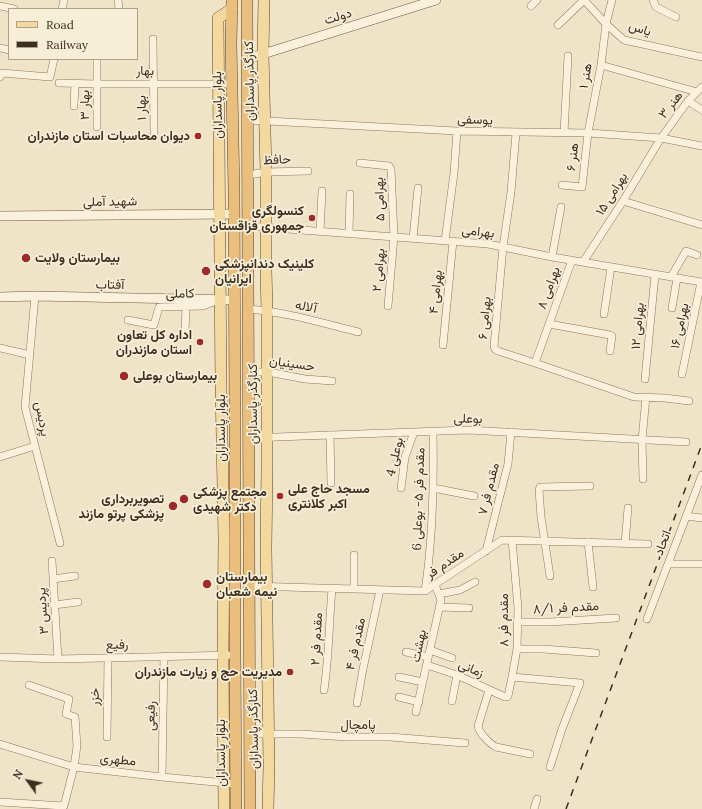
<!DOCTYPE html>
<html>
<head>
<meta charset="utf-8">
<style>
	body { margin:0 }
	#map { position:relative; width:702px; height:809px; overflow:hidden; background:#f0e4c8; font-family:Lora,serif }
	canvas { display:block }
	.legend { position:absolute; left:8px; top:8px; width:130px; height:52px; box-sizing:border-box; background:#f7eed8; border:1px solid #ada18e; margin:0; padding:5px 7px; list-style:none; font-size:12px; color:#3d2e20 }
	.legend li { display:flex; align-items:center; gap:8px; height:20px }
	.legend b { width:20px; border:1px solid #ada18e }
	.north { position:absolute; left:8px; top:761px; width:40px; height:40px; -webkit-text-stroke:3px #f7eed8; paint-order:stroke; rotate:303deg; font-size:11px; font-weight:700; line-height:16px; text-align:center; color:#3d2e20 }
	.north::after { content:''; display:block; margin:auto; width:14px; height:18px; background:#3d2e20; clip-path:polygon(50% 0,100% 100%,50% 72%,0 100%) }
</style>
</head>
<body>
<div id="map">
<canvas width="702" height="809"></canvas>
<ul class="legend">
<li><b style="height:5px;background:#f3d9a0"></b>Road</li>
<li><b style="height:5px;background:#3d2e20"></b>Railway</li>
</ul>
<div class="north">N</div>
</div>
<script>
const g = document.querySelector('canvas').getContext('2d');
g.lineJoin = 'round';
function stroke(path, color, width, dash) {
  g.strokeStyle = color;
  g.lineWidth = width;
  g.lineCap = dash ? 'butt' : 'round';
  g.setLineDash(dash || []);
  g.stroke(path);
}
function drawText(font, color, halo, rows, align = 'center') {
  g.font = font + ' Lora,Vazirmatn,serif';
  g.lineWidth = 3.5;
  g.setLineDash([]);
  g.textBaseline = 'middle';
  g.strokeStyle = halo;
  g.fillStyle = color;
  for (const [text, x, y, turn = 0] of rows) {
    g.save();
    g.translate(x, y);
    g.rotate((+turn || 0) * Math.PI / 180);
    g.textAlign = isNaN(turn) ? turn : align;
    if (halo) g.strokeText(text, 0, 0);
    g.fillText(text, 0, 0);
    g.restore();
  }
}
const minor = new Path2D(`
	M118 0 119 9
	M584 0 606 24 624 40 702 57
	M653 0 656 7 676 17
	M0 6 14 9
	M531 6 537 0
	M62 9 64 0
	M558 25 584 0
	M153 39 154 132
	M0 48 9 50
	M97 59V127
	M601 65 697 92
	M0 77 2 73 50 77 54 59
	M59 83 97 84H232
	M688 101 702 110
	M74 106 75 83
	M248 120 457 131 588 133 618 135 661 138 702 146
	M516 133 511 192 503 247 494 346 495 349 498 351 535 363 634 397 665 398 689 401
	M564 133 568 56
	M360 163 389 166 391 169 394 237 388 306
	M248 175 266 172 308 171
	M562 185 582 187 588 133 601 65 606 24 612 0
	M623 201 702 225
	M248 226 488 244 552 257 702 282
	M320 231 322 191
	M349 233 350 194
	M413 238 418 188
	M445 241 454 173 457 131
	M552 257 561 207
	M583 262 623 201 661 138 688 101 702 87
	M671 277 686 251 697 255
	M35 296 25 407 60 543
	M672 308 677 278
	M248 309C286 312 322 323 358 332
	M604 314 611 267
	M128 320 154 325 159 307 203 306 216 301
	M549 324 610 335 612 336 610 351
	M185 333 186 306
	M443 345 453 241
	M0 348 30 355
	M535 363 572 260
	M248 372H268L305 379 332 381
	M682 374 701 282
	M645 379 655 275
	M330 435 331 483
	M249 438 468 430 686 442
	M0 457 35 446
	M643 479 642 440 646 397
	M401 488 405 457 414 432
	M433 488 474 496
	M686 516 702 518
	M588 542 593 587
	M625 544 628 508
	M486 551 508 464 511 432
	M52 561 58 659
	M668 564H702
	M550 576 541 517 539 490 540 487 590 486
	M53 579 75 576
	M249 586 425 591 502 540 648 544
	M354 589V555
	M425 591C433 538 434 484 433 431
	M439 594 460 590 475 582
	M54 605 78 602
	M439 607 469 608
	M647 619 702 475
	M517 622H550L616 618
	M517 649H543L596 653
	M430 650 452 658
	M406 652 428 657
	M0 657 58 659 235 655
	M427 665 457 675 505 697H507L508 696 512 677 517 649 518 608 512 540
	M399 677 423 682
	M512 677 580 683 562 729 550 767
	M324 690C329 657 329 623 332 589
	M489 690 478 726C479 733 490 744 496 747L530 754
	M399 697 419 702
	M452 701 457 675
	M357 703 363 669 380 590
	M416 712 441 600 435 585
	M250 734H301L347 737H390L465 743
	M107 737 108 658
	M0 744 74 767 162 777 236 784
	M162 777 164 656
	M0 802 64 806 74 767 77 746 75 717 66 714 69 699 29 685
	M534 809 537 799`);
const secondary = new Path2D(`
	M247 59 436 0
	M0 216 233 214
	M0 297 35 296 234 300`);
const primary = new Path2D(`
	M264 0 263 54 266 172V270L267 311V469L266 548 269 765 268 809
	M224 809 223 655 224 539 221 386 218 18 232 9`);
const trunk = new Path2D(`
	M232 0 231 44 234 189 235 417V655L236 809
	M247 0 250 809`);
stroke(minor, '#8d765c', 8);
stroke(secondary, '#6f573f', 10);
stroke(primary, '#5b4430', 12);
stroke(trunk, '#5b4430', 12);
stroke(minor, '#faf1dc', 7);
stroke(secondary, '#faf1dc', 9);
stroke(primary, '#f3d9a0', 11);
stroke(trunk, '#eabe7c', 11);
stroke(new Path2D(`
	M566 809 702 444`), '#3d2e20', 1.5, [7, 7]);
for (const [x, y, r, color] of [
	[198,136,4,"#9e2a2b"],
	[312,218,4,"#9e2a2b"],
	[26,258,5,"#9e2a2b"],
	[206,271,5,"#9e2a2b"],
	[200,342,4,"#9e2a2b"],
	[124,376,5,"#9e2a2b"],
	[280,496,4,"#9e2a2b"],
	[184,499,5,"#9e2a2b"],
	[173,506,5,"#9e2a2b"],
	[207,584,5,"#9e2a2b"],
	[290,672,4,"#9e2a2b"]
]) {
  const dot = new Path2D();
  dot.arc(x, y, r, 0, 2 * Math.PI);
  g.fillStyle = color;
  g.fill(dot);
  stroke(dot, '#f7eed8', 1.5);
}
drawText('13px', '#3d2e20', '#f7eed8', [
	["دولت",338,17,-17],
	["یاس",640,29,18],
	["بهار",145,71],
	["هنر ۱",586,76,-80],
	["کنارگذر پاسداران",250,81,-91],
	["بهار ۳",85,105,-90],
	["بلوار پاسداران",218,105,-91],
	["هنر ۳",671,105,-52],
	["بهار ۱",142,108,-91],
	["یوسفی",475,120,2],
	["هنر ۶",573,157,-83],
	["حافظ",277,160,-3],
	["بهرامی ۱۵",612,194,-58],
	["بهرامی ۵",380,199,-92],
	["شهید آملی",110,202,-1],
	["بهرامی",478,232,6],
	["بهرامی ۲",379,270,-85],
	["آفتاب",110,285,1],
	["بهرامی ۸",549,288,-70],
	["بهرامی ۴",436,292,-84],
	["کاملی",180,294,-1],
	["آلاله",306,307,12],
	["بهرامی ۶",485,318,-85],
	["بهرامی ۱۲",638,326,-85],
	["بهرامی ۱۶",680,326,-78],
	["حسینیان",292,364,8],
	["کنارگذر پاسداران",253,404,-90],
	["پردیس",42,419,79],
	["بوعلی",468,419,1],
	["بلوار پاسداران",221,428,-90],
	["بوعلی 4",395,457,-77],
	["مقدم فر ۷",489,489,-76],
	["مقدم فر ۵- بوعلی 6",419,499,-88],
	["اتحاد",663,543,-69],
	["مقدم فر",445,564,-34],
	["مقدم فر ۸/۱",566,608,-3],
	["پردیس ۳",43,611,-94],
	["مقدم فر ۸",504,620,-90],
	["مقدم فر ۲",317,639,-87],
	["مقدم فر ۴",356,644,-78],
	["رفیع",117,645,-1],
	["بهشت",419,646,-78],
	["زمانی",471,669,23],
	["خزر",95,697,-89],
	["رفیعی",151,716,-89],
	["پامچال",358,725],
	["کنارگذر پاسداران",254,729,-91],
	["بلوار پاسداران",221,753,-90],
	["مطهری",118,760,6]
]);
drawText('bold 13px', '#3d2e20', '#f7eed8', [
	["دیوان محاسبات استان مازندران",190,136,"right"],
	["کنسولگری",304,211,"right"],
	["جمهوری قزاقستان",304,226,"right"],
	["بیمارستان ولایت",35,258],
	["کلینیک دندانپزشکی",215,264],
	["ایرانیان",215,279],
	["اداره کل تعاون",192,335,"right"],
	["استان مازندران",192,350,"right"],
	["بیمارستان بوعلی",133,376],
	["مسجد حاج علی",288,489],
	["اکبر کلانتری",288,504],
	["مجتمع پزشکی",193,492],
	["دکتر شهیدی",193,507],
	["تصویربرداری",164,499,"right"],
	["پزشکی پرتو مازند",164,514,"right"],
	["بیمارستان",216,577],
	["نیمه شعبان",216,592],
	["مدیریت حج و زیارت مازندران",282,672,"right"]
], 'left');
</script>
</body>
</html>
